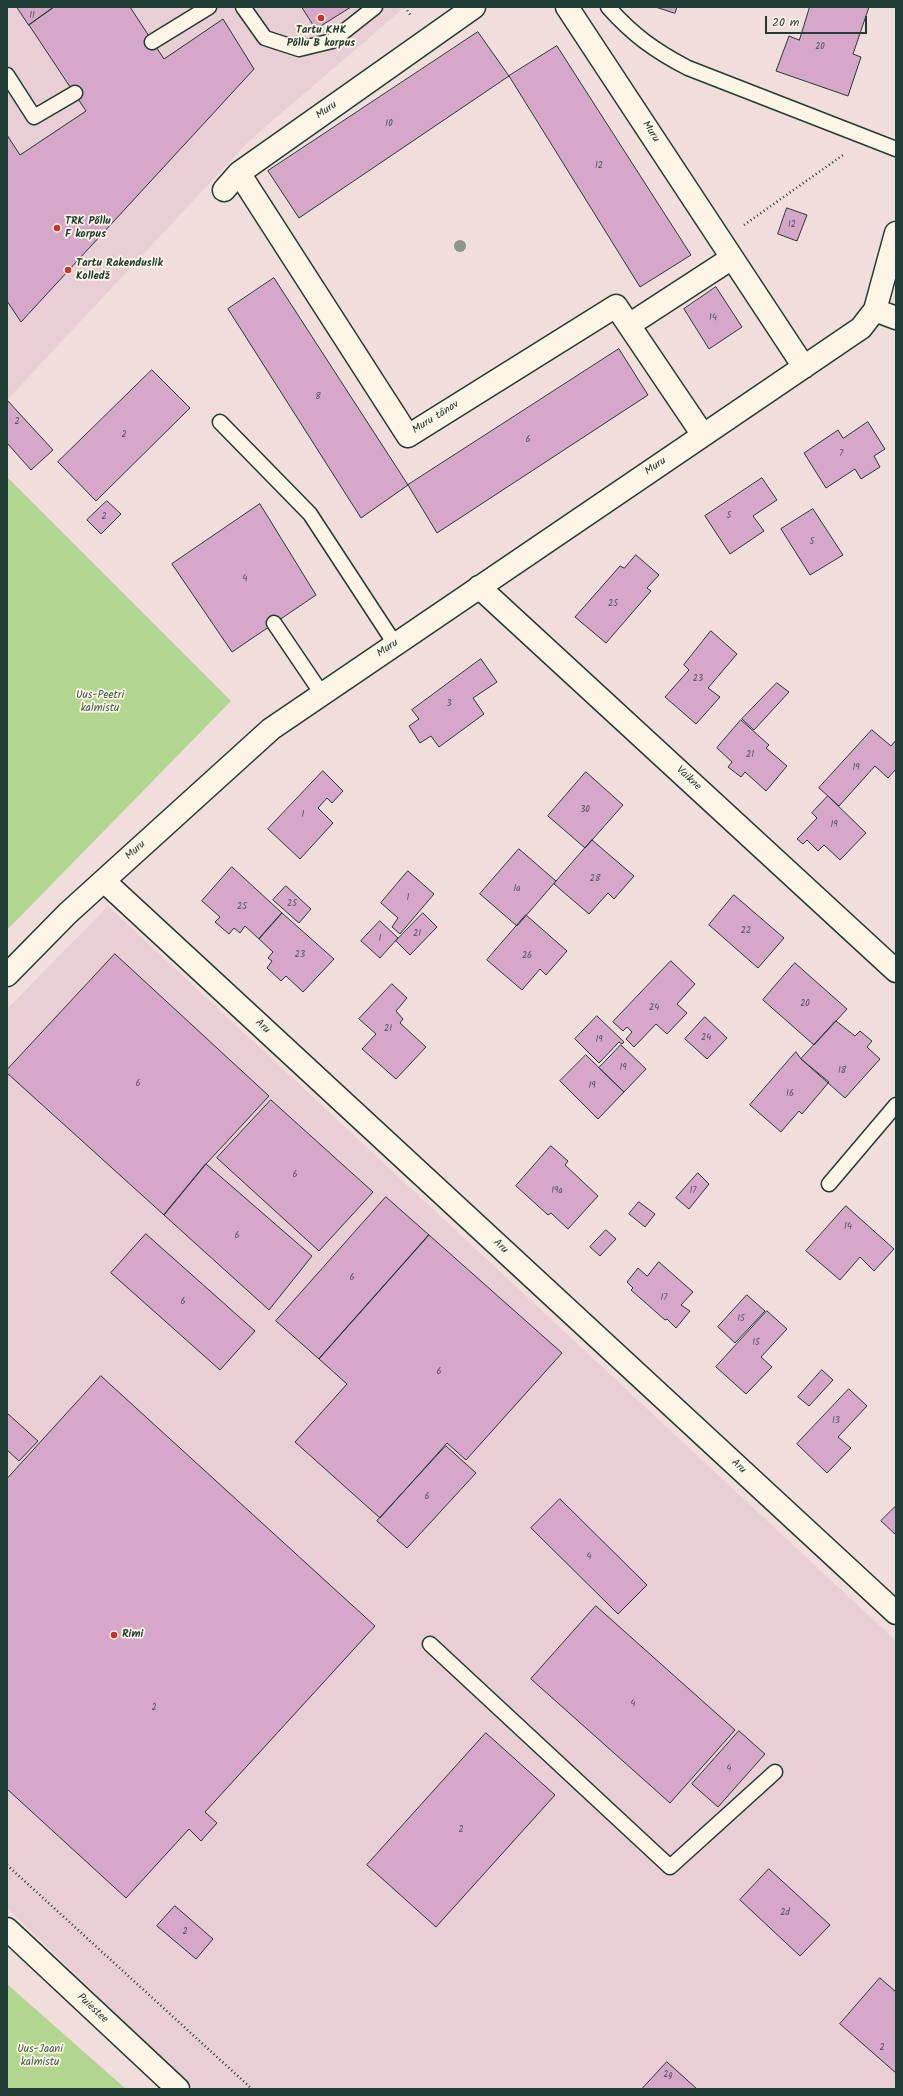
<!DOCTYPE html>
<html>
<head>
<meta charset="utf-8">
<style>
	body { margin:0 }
	#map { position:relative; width:903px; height:2096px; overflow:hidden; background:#f1dedc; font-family:Kalam,sans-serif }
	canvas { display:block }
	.frame { position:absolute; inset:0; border:8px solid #1f3d34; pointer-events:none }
	.scale { position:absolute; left:765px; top:16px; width:102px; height:18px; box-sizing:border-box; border:2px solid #1f3d34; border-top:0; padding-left:5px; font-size:12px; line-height:14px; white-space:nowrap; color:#1f3d34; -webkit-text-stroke:3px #fcf5e5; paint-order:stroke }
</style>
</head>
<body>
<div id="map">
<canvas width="903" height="2096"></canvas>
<div class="frame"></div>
<div class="scale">20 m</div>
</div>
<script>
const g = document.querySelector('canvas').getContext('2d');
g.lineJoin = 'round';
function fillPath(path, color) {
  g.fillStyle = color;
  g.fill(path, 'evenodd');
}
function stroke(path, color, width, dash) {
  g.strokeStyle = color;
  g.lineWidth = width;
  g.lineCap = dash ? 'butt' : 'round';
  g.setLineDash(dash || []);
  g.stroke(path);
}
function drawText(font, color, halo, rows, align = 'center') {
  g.font = font + ' Kalam,sans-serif';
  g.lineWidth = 3.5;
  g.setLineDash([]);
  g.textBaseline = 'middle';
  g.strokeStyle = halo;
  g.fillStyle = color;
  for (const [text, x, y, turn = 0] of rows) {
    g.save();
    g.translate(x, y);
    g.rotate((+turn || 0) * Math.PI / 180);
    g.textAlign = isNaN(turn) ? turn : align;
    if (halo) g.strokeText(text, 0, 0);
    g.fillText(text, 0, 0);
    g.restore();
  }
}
fillPath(new Path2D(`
	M7 7H405L250 140 7 400Z
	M108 906 896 1641V2089H194L7 1908V1009Z`), '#e9ced6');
fillPath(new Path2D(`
	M7 477 231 701 7 930Z
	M7 1984 126 2089H7Z`), '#b1d690');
const building = new Path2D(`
	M17 7H54L29 25Z
	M54 7H130L164 59 223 19 254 69 21 322 7 301V135L20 155 86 111 29 25Z
	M302 7H351L316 29Z
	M656 7H677L675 13Z
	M810 7H869L853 54 861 57 848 96 776 71 789 36 799 40Z
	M478 32 509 76 299 218 268 171Z
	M557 46 691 255 640 287 509 76Z
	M787 208 807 215 797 241 778 234Z
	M274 278 408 485 361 518 228 309Z
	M716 287 742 327 709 349 684 309Z
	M619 349 648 395 437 533 408 485Z
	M152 370 190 408 96 501 58 462Z
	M7 400 53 450 31 470 7 443Z
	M868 422 885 449 874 456 880 467 861 479 855 469 826 488 804 453 838 430 843 438Z
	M762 478 777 500 753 516 764 531 730 554 705 516Z
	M107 501 121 514 101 534 87 520Z
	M260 504 316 595 232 652 172 564Z
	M813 509 843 555 810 575 781 529Z
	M636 555 659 575 647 588 651 591 606 643 575 617 620 566 624 568Z
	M711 631 737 654 708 688 720 697 696 724 665 697 689 670 684 665Z
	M481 659 497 682 473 698 484 714 439 747 431 736 420 743 409 726 419 719 412 710Z
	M777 683 789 692 754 730 742 719Z
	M741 720 769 745 766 748 787 766 766 791 745 772 741 777 728 767 732 762 717 748Z
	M872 730 891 746 896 740V769L888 778 875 766 839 806 819 788Z
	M323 771 343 791 332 803 327 798 318 808 333 823 300 859 268 829Z
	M586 772 623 805 585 848 548 816Z
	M828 796 866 833 840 860 824 845 818 851 807 840 803 844 797 839 817 818 812 813Z
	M592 840 634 876 614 899 608 893 589 914 554 884Z
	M519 849 556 881 517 926 480 894Z
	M232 867 282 913 259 939 245 926 240 933 234 928 229 934 215 922 220 917 202 901Z
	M408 871 434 894 400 934 392 927 398 918 381 903Z
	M286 886 311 909 299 923 273 900Z
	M734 895 784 938 758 968 709 925Z
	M282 913 334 959 303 992 286 976 281 981 267 968 272 961 268 958 273 952 259 939Z
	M423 913 437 927 410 955 396 941Z
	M526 915 567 951 546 975 540 969 522 990 487 960Z
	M380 921 398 938 380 958 361 941Z
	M115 954 269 1096 206 1164 164 1215 7 1073V1070Z
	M671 961 695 984 677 1004 687 1013 667 1034 656 1024 634 1047 626 1039 632 1032 627 1027 623 1031 613 1022Z
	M795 963 847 1009 814 1045 763 1000Z
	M392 984 407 998 396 1011 403 1019 400 1023 426 1047 396 1079 362 1049 376 1034 359 1019Z
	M597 1016 624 1042 622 1044 619 1042 599 1063 575 1039Z
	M705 1017 727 1038 707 1059 685 1039Z
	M836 1021 855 1036 860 1031 872 1041 867 1047 880 1059 845 1098 801 1059Z
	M621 1045 646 1069 624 1092 599 1068Z
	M796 1052 801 1059 829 1082 802 1114 799 1111 781 1132 750 1105Z
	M586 1055 624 1092 598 1119 560 1081Z
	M271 1100 373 1192 319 1251 217 1158Z
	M551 1146 568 1161 565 1165 598 1196 568 1229 551 1213 548 1215 516 1186Z
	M206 1164 312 1256 269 1310 164 1215Z
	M698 1173 709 1184 689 1209 676 1198Z
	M386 1197 429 1235 319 1359 276 1321Z
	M639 1202 655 1214 645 1227 629 1214Z
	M846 1206 894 1249 874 1271 860 1257 840 1280 806 1251Z
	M606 1230 616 1239 600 1256 590 1247Z
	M146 1234 255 1331 220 1370 111 1273Z
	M429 1235 562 1353 466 1460 447 1443 380 1518 295 1442 347 1384 319 1359Z
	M659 1262 693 1292 681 1305 690 1311 676 1328 667 1319 665 1320 631 1290 633 1288 627 1282 638 1268 647 1276Z
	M747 1295 765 1311 735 1343 718 1327Z
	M767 1311 787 1329 761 1357 772 1367 746 1394 716 1367Z
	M822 1370 833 1380 809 1406 798 1397Z
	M101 1376 375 1626 205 1812 217 1823 201 1841 189 1829 126 1898 7 1789V1479Z
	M849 1389 867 1406 838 1437 851 1448 827 1473 797 1444Z
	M7 1413 38 1441 19 1461 7 1450Z
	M446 1446 476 1473 407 1548 377 1521Z
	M560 1499 647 1585 618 1614 531 1528Z
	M896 1506V1535L881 1521Z
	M596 1606 735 1730 670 1803 531 1679Z
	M739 1731 765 1754 718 1807 692 1784Z
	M486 1733 555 1795 436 1927 367 1865Z
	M769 1869 830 1925 800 1956 740 1900Z
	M175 1906 213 1939 196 1959 157 1926Z
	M880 1978 896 1992V2073L840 2024Z
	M667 2062 697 2089H642Z`);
fillPath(building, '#d6a7c8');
stroke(building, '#1f3d34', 1);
const lane = new Path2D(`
	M243 7 265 38 299 49 332 41 375 7
	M608 7C633 35 655 51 688 68L896 149
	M152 42 209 7
	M7 75 34 117 75 93
	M220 422 310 514 395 644
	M274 623 322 694
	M829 1184 896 1105
	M430 1644 670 1867 775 1772`);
const street = new Path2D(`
	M567 7 804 367
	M239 173 474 7
	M224 190 239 173 408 436 616 306 703 435
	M875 310 896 318
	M629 325 732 258
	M479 587 896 971
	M104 881 896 1613
	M7 975 68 913 271 729 861 328 875 310 896 233`);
const highway = new Path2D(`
	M7 1929 178 2089`);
stroke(lane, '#1f3d34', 17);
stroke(street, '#1f3d34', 25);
stroke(highway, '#1f3d34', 25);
stroke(new Path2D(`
	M405 7 411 16
	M744 225 843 155
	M7 1865 252 2089`), '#1f3d34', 2.5, [1, 3]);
stroke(lane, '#fcf5e5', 14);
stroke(street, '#fcf5e5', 22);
stroke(highway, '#fcf5e5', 22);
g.fillStyle = '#8d968a';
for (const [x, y] of [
	[460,246]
]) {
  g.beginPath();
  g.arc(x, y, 6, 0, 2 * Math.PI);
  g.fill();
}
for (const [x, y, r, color] of [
	[321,18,4,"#c8321e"],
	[57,228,4,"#c8321e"],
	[68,270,4,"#c8321e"],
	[114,1635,4,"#c8321e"]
]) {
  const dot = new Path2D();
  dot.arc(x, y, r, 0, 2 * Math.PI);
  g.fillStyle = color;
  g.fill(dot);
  stroke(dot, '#fcf5e5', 1.5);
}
drawText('9px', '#4d5859', null, [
	["11",32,16],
	["20",820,47],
	["10",389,124],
	["12",599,166],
	["12",792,225],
	["14",713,318],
	["8",318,397],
	["2",17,422],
	["2",124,435],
	["6",528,440],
	["7",841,454],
	["5",729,516],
	["2",104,517],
	["5",812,542],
	["4",245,579],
	["25",613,604],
	["23",698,679],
	["3",449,704],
	["21",750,755],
	["19",856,768],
	["30",585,810],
	["1",303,815],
	["19",834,825],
	["28",595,879],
	["1a",517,889],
	["1",408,898],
	["25",292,904],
	["25",242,907],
	["22",746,931],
	["21",417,934],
	["1",380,939],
	["23",300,955],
	["26",527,956],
	["20",805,1004],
	["24",654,1008],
	["21",388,1029],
	["24",706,1038],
	["19",599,1040],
	["19",623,1068],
	["18",842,1071],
	["6",138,1084],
	["19",592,1086],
	["16",790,1094],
	["6",295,1175],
	["19a",557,1191],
	["17",693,1191],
	["14",848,1227],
	["6",237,1236],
	["6",352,1278],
	["17",664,1298],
	["6",183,1302],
	["15",741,1319],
	["15",756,1343],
	["6",439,1372],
	["13",836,1421],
	["6",427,1497],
	["4",589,1557],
	["4",633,1704],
	["2",154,1708],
	["4",729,1769],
	["2",461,1830],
	["2d",785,1913],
	["2",185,1932],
	["2",882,2048],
	["2g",668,2075]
]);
drawText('bold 11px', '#1f3d34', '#fcf5e5', [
	["Tartu KHK",321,31,"center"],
	["Põllu B korpus",321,44,"center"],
	["TRK Põllu",65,222],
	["F korpus",65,235],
	["Tartu Rakenduslik",76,264],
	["Kolledž",76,277],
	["Rimi",122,1635]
], 'left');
drawText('11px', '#1f3d34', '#fcf5e5', [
	["Muru",327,111,-35],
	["Muru",650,132,57],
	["Muru tänav",436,418,-32],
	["Muru",656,467,-34],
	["Muru",388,649,-34],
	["Vaikne",688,779,43],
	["Muru",136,851,-42],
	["Aru",262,1027,43],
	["Aru",500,1247,43],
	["Aru",738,1467,43],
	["Puiestee",92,2009,43]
]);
drawText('11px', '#3c5c46', '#fcf5e5', [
	["Uus-Peetri",100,696],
	["kalmistu",100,709],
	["Uus-Jaani",40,2050],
	["kalmistu",40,2063]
]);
</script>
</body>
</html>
